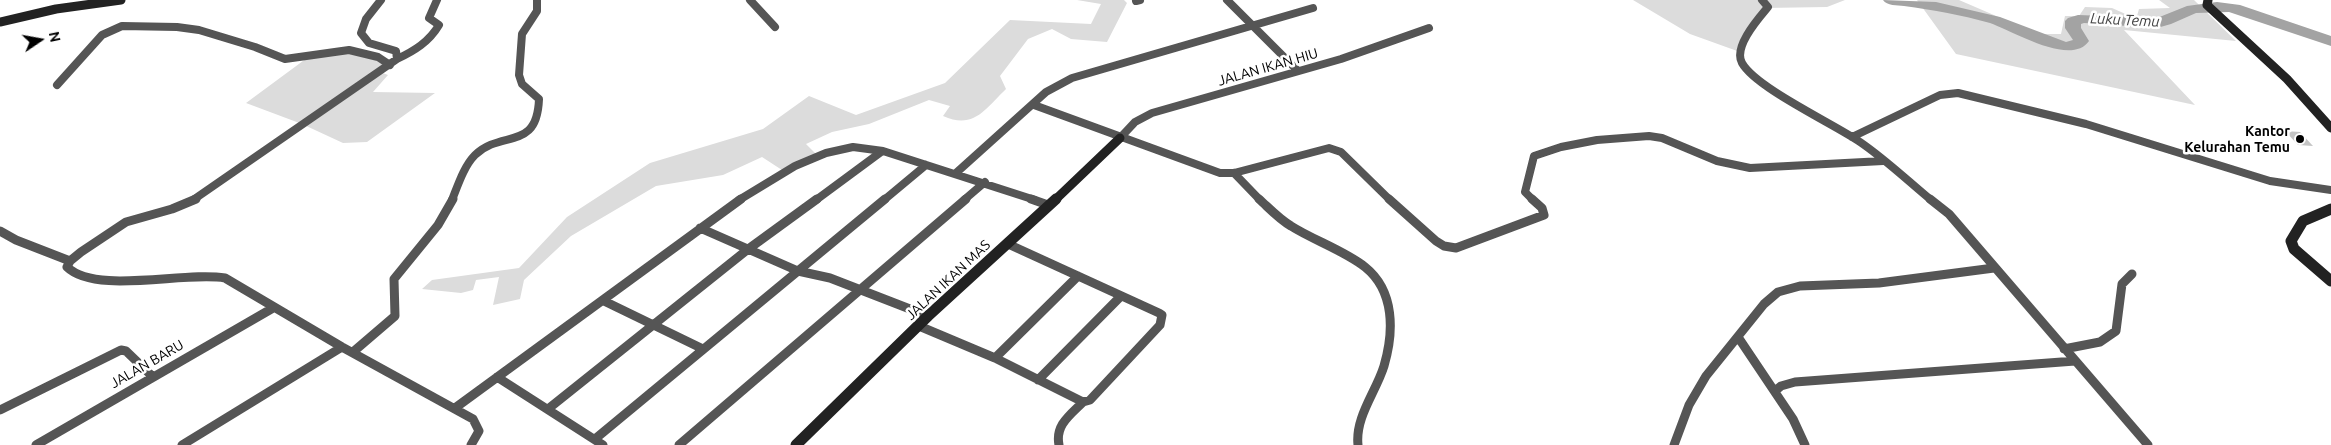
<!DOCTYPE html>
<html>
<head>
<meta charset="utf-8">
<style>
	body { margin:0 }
	#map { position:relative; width:2331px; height:445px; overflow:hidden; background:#fff; font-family:Ubuntu,sans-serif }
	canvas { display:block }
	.north { position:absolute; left:15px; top:15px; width:50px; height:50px; -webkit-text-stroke:4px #fff; paint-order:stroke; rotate:78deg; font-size:14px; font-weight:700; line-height:20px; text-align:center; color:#000 }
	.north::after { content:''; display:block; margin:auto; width:18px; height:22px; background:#000; clip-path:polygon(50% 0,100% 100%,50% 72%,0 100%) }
</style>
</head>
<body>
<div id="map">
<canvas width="2331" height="445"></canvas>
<div class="north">N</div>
</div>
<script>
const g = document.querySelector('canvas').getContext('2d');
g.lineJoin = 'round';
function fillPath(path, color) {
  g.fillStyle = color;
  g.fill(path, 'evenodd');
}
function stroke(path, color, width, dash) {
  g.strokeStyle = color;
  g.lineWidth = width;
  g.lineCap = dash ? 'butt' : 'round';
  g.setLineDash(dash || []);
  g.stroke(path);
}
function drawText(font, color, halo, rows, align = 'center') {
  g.font = font + ' Ubuntu,sans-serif';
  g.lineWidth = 5;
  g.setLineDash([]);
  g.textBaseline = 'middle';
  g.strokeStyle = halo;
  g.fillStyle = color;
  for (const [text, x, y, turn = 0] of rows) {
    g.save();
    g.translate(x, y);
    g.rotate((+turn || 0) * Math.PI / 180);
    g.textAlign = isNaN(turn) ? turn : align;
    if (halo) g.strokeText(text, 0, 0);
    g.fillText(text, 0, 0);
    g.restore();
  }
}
fillPath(new Path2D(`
	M1077 0H1124L1127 3 1107 42 1071 39 1052 29 1028 39 1000 76 1006 89C985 109 974 130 943 116L950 106 929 100 869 124 832 132 806 144 817 155 782 170 762 157 723 175 656 186 571 236 524 280 520 299 493 305 499 277 476 280 473 290 461 293 422 289 432 280 519 268 567 217 650 163 763 129 809 96 856 115 945 83 1010 20 1091 24 1101 4Z
	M1633 0H1845L1827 7 1764 8 1740 52 1690 34Z
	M1917 0H1959L2038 34H2061L2065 16H2079L2085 7 2112 8 2130 16H2137L2139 9 2170 8 2159 0H2194L2236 41 2124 30 2195 105 1956 54Z
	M333 51 380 59 388 66 380 72 388 75 373 92 435 93 367 142 343 143 302 124 246 103 307 58Z`), '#dcdcdc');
fillPath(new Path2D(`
	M1883 0 1936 2 2000 17 2066 42 2073 40 2065 28V21L2068 18 2078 15 2157 18 2187 6 2217 2 2240 5 2331 36V46L2229 12 2196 13 2171 24 2157 28 2084 23 2081 24V28L2089 41C2071 67 2013 31 1990 23 1962 15 1933 10 1904 6 1897 5 1887 6 1883 0Z`), '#a3a3a3');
fillPath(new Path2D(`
	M2285 131 2300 132 2313 146 2298 145Z`), '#c4c4c4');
stroke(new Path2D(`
	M750 0 775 27
	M1227 0 1298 71
	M1762 0 1768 7C1758 19 1733 47 1742 63 1756 88 1834 124 1860 142 1885 159 1908 181 1931 200
	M1136 1 1140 0
	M397 59C414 51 429 42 439 25L429 18 437 0
	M57 85 102 35 122 26 177 27 199 30 255 47 285 59 349 50 378 57 390 65
	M1034 105 1220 173H1234L1329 148 1341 152 1390 200
	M1852 137 1940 95 1958 93 2086 124 2270 181 2331 190
	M1120 138 1135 122 1152 113 1341 59 1429 28
	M956 173 1046 92 1072 78 1313 8
	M1234 173 1260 200
	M193 200 397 59 396 51 369 43 361 33 366 19 381 0
	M452 200C458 185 464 166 475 155 502 129 537 152 539 99L522 84 519 75 522 34 537 11V0
	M739 200 795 166 826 153 853 147 883 151 1035 200
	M816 200 881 152
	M884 200 926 165
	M964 200 985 182
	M1533 200 1525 192 1534 156 1561 147 1597 140 1649 136 1662 138 1717 161 1750 168 1883 161`), '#555', 8);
stroke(new Path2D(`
	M196 199 172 209 126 222 81 252 70 261 67 267C96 295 184 271 225 278L342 347 473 419 479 431 471 445
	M1031 199 1048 205
	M1259 199C1269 208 1279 219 1291 226 1313 240 1345 251 1365 267 1395 291 1394 332 1384 366 1376 392 1355 417 1358 445
	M1389 199 1436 241 1444 246 1456 248 1544 215 1542 208 1532 199
	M1930 199 1949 214 2148 445
	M700 228 798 271 830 278 928 316
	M0 231 16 240 70 261
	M604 301 703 349
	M919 326 995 358 1083 402 1090 400 1160 325 1162 315 1159 313 1008 244
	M1738 337 1793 419 1805 445
	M2064 349 2100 342 2116 331 2122 284 2132 274
	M353 352 395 316 394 279 438 225 453 199
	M995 358 1078 276
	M497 377 603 445
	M1038 380 1121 296
	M1775 391 1781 386 1795 382 2075 361
	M455 408 741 199
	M548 409 747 250 817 199
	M0 410 121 350 126 351 153 377
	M595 439 885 199
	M36 445 273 308
	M182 445 342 347
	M679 445 966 199
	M1059 445C1055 425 1070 415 1083 402
	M1674 445 1689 405 1706 376 1764 304 1778 292 1800 286 1879 283 1994 268`), '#555', 9);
stroke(new Path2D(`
	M2208 0 2207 5 2287 79 2331 128
	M0 22 56 9 121 0
	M1055 200 1120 138`), '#222', 9);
stroke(new Path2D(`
	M2331 209 2303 221 2291 241 2294 249 2331 281
	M796 445 928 316 1056 199`), '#222', 11);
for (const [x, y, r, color] of [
	[2300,139,5,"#000"]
]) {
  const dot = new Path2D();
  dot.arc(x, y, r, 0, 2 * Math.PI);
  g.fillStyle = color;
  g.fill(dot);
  stroke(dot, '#fff', 2);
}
drawText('14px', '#000', '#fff', [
	["JALAN IKAN HIU",1268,67,-16],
	["JALAN IKAN MAS",948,280,-43],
	["JALAN BARU",147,364,-30]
]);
drawText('bold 14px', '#000', '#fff', [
	["Kantor",2290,131],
	["Kelurahan Temu",2290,147]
], 'right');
drawText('italic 15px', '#444', '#fff', [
	["Luku Temu",2125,20,3]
]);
</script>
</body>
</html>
